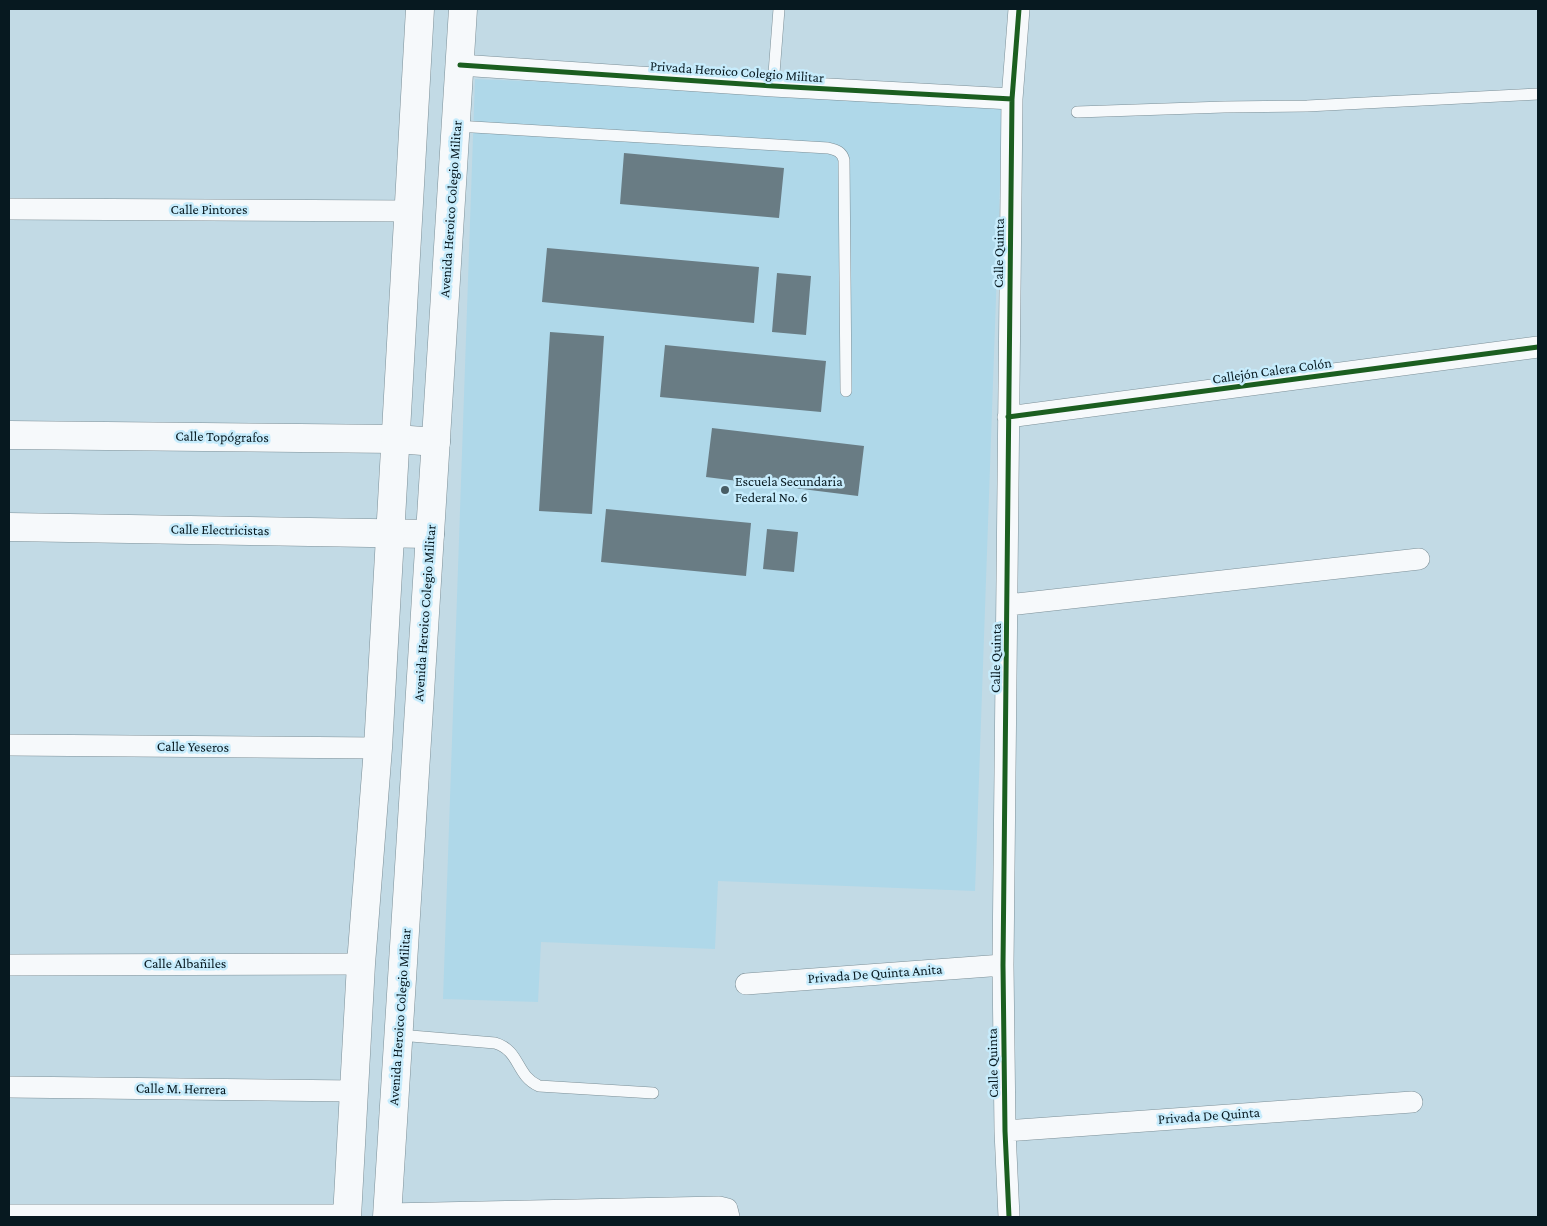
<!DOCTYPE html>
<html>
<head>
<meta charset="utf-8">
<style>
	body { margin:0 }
	#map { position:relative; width:1547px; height:1226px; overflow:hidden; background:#c2dae5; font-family:"Crimson Pro",serif }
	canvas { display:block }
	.frame { position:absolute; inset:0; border:10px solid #071920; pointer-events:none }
</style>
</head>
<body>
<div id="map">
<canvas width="1547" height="1226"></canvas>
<div class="frame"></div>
</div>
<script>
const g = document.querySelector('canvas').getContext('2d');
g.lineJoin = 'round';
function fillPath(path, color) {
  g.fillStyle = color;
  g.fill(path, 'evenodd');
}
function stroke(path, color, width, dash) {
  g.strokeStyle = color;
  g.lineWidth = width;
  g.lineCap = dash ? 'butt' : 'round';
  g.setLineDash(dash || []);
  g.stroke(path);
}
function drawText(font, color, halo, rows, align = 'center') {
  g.font = font + ' "Crimson Pro",serif';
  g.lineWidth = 5;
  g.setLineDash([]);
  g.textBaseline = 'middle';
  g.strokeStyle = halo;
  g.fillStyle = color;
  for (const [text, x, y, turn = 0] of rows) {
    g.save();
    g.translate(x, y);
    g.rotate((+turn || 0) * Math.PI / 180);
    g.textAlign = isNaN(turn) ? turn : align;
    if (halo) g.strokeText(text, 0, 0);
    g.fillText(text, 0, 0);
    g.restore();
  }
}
fillPath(new Path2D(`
	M475 79 1003 100 975 891 718 881 715 949 541 942 538 1002 443 999Z`), '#afd8e9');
fillPath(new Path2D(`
	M624 153 784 168 779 218 620 204Z
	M547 248 759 267 754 323 542 302Z
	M777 273 811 276 806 335 772 332Z
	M550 332 604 336 592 514 539 511Z
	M665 345 826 361 821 412 660 397Z
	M712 428 864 446 858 496 706 477Z
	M606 509 751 523 746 576 601 562Z
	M767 529 798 532 794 572 763 569Z`), '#697c84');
const lane = new Path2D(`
	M773 86 779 9
	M1077 112 1224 107 1307 106 1538 94
	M456 126 828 148C837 150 842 152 844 160L846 391
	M399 1035 495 1043C521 1051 515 1075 539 1086L653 1093`);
const street = new Path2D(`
	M460 65 773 86 1012 99
	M9 209 410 211
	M1008 417 1538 347
	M1008 605 1419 559
	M9 745 378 748
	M9 965 361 964
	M746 984 1003 965
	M9 1087 354 1091
	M1005 1131 1412 1102
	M388 1214 719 1207 727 1209 729 1217
	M9 1215H347
	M1009 1217 1005 1131 1003 965 1012 99 1019 9`);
const secondary = new Path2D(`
	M9 435 396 439 436 442
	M9 527 430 534`);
const primary = new Path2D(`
	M347 1217 361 964 378 748 420 9
	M387 1217 463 9`);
stroke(lane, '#7c8f97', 12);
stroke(street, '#7c8f97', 22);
stroke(secondary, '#7c8f97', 29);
stroke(primary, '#7c8f97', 29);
stroke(lane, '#f6f9fb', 11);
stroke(street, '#f6f9fb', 21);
stroke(secondary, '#f6f9fb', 28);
stroke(primary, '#f6f9fb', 28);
stroke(new Path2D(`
	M460 65 773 86 1012 99
	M1008 417 1538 347
	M1009 1217 1005 1131 1003 965 1012 99 1019 9`), '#1b5e20', 5);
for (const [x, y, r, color] of [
	[725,490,5,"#485d65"]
]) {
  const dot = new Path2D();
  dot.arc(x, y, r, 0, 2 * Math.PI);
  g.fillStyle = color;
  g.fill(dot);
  stroke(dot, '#c7ecfc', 2);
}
drawText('14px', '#071920', '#c7ecfc', [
	["Privada Heroico Colegio Militar",737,72,4],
	["Avenida Heroico Colegio Militar",451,209,-86],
	["Calle Pintores",209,210],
	["Calle Quinta",999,253,-89],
	["Callejón Calera Colón",1272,371,-8],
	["Calle Topógrafos",222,437,1],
	["Calle Electricistas",220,530,1],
	["Avenida Heroico Colegio Militar",425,613,-86],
	["Calle Quinta",996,658,-89],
	["Calle Yeseros",193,747,1],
	["Calle Albañiles",185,964],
	["Privada De Quinta Anita",875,974,-4],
	["Avenida Heroico Colegio Militar",400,1017,-86],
	["Calle Quinta",993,1063,-91],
	["Calle M. Herrera",181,1089,1],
	["Privada De Quinta",1209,1116,-4]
]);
drawText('14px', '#071920', '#c7ecfc', [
	["Escuela Secundaria",735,482],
	["Federal No. 6",735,498]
], 'left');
</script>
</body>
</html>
